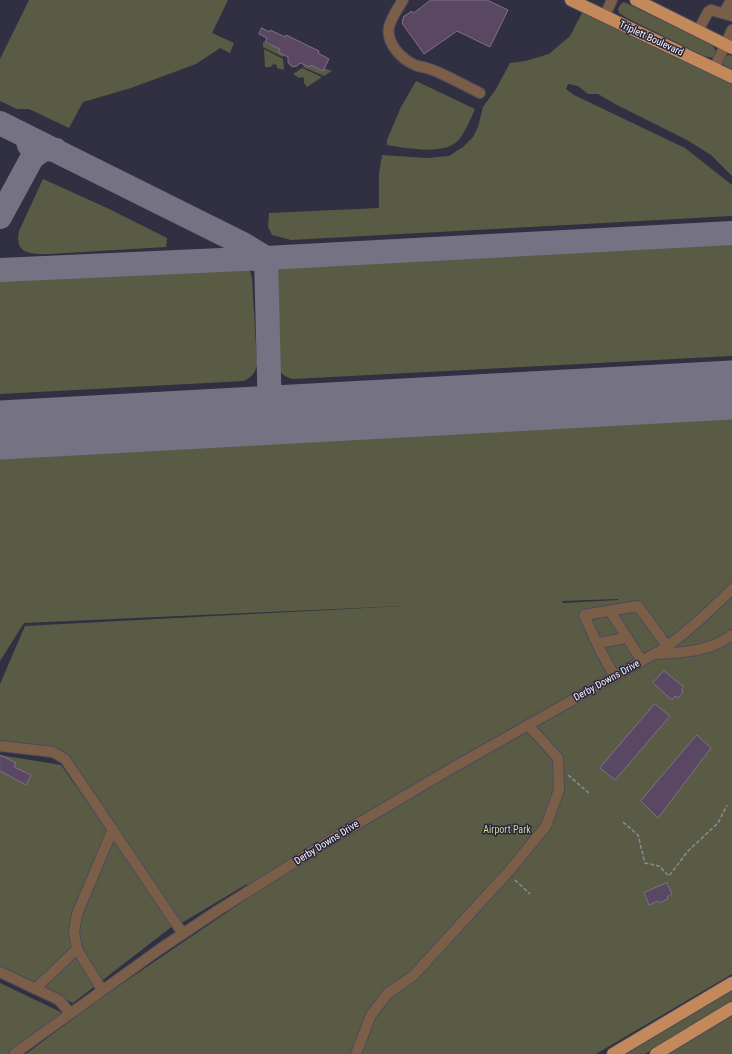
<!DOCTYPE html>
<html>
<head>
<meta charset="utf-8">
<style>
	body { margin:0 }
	canvas { display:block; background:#312f42 }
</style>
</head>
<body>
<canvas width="732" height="1054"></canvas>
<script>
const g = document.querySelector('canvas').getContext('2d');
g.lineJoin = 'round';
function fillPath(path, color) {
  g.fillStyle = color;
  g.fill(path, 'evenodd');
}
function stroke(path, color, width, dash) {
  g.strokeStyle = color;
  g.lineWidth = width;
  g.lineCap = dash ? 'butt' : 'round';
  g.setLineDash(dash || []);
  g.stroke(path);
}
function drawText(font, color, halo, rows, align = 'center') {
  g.font = font + ' "Roboto Condensed",sans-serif';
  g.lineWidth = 3;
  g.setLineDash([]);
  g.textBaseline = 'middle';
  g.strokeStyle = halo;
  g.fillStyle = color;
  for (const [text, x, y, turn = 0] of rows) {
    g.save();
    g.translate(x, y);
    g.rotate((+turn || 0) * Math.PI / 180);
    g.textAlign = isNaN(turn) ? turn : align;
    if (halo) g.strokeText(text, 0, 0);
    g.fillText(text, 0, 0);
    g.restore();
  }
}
fillPath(new Path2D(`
	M29 0H228L212 33 234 43 230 53 220 48 196 64 131 88 83 102 69 128 29 109H17L0 101V59Z
	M624 2 712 45 716 51 713 58 704 56 627 18 619 13 618 9 621 4Z
	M583 11 732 82V176L711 155 687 140 617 105 598 94H588L578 86 568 84 566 89 574 95 685 148 732 185V216L291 240 272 235 268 227 269 213 379 208V174L382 155 427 158 449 156 463 147 473 137 478 127 483 107 496 89 510 63 525 61 549 54 570 36Z
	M263 42 280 49 279 52 284 54 283 57 263 47Z
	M264 49 283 59 284 70 277 68V65L274 64 272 65 271 67H265Z
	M730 55 732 56V70L722 64 721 60 724 56Z
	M305 64 310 67 311 65 324 68 332 71 324 76 303 67Z
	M302 68 322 77 307 87 304 83V78L302 77 299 78 293 74Z
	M416 81 475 109C471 118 467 128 461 137 448 157 407 148 387 145V140L401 107Z
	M43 179 107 208 167 238 166 247 49 254C32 254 14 255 19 231Z
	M732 238V356L293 379C283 377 278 371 275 362L272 281 274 271 283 263 291 262Z
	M239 263 250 271 252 278 257 365C255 374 251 377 244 381L0 394V274Z
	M732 418V974L596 1054H26L98 1000 251 896 247 884 180 924 65 763 56 759 0 749V684L25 626 403 606 24 623 0 661V456ZM618 600 563 603 562 601 618 599Z
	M0 755 61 765 174 925 73 1003 0 969Z
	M0 983 67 1015 14 1054H0Z
	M732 986V1002L645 1054H616Z
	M732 1014V1054H663Z`), '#595b44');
stroke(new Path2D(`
	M0 123 24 135 27 138 29 145
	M20 133 243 244 266 258 270 416
	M0 217 32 158 41 151 46 149 56 150
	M0 270 266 258 732 233`), '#757383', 24);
stroke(new Path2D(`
	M0 430 732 390`), '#757383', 59);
const building = new Path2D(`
	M431 0H487L508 10 490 47 457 31 424 54 402 23 403 22 402 20 404 19 403 17 412 11 413 13Z
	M262 28 269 32 270 30 285 37 286 35 319 51 318 53 329 59 323 71 311 65 310 67 300 63 297 66 293 67 290 65 288 62V57L278 52 280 49 265 42 267 38 259 34Z
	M664 671 684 687 681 690 683 692 678 698 675 696 672 700 653 683Z
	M655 704 670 716 615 780 600 768Z
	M697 735 711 748 658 818 641 801Z
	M0 755 16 763 14 767 31 775 26 785 0 771Z
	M667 883 672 894 667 897 668 899 659 903 658 901 649 905 644 893Z`);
fillPath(building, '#5a4763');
stroke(building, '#7e7185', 1);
const minor = new Path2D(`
	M403 0C398 8 391 18 389 27 386 43 401 59 415 65 420 67 425 67 430 69 447 75 463 85 480 93
	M724 13 731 0
	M604 17 612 0
	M698 31 708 12 711 10 732 16
	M714 69 732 30
	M610 611 642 661
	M597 643 627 638
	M656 654C682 652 710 652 732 635
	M615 677 600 650 584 615 638 606 667 646
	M0 746 53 752 65 759 183 934
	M0 972 59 1000 70 1013
	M35 989 77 949
	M102 990 77 949 74 932 77 914 113 829
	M14 1054 160 949 217 911 335 837 454 767 663 649C688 632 710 611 732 589
	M356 1054 371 1015 388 993 413 976 510 870 546 826 559 790 558 758 528 725`);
const major = new Path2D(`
	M571 0 732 77
	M636 0 732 48
	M613 1054 732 983
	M656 1054 732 1008`);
stroke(minor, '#4c4a5c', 12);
stroke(major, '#4c4a5c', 14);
stroke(new Path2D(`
	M568 775 589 793
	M623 822 638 835 645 863 659 866 669 876 688 851 718 823 727 805
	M515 880 530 894`), '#8c8a99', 1.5, [4, 2]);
stroke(minor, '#7b5e48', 10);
stroke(major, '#c3895b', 12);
drawText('10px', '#f4f3fd', '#272537', [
	["Triplett Boulevard",651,39,25],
	["Derby Downs Drive",607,681,-29],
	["Derby Downs Drive",327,843,-32]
]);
drawText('10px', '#d1d699', '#272537', [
	["Airport Park",507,830]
]);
</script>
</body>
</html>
